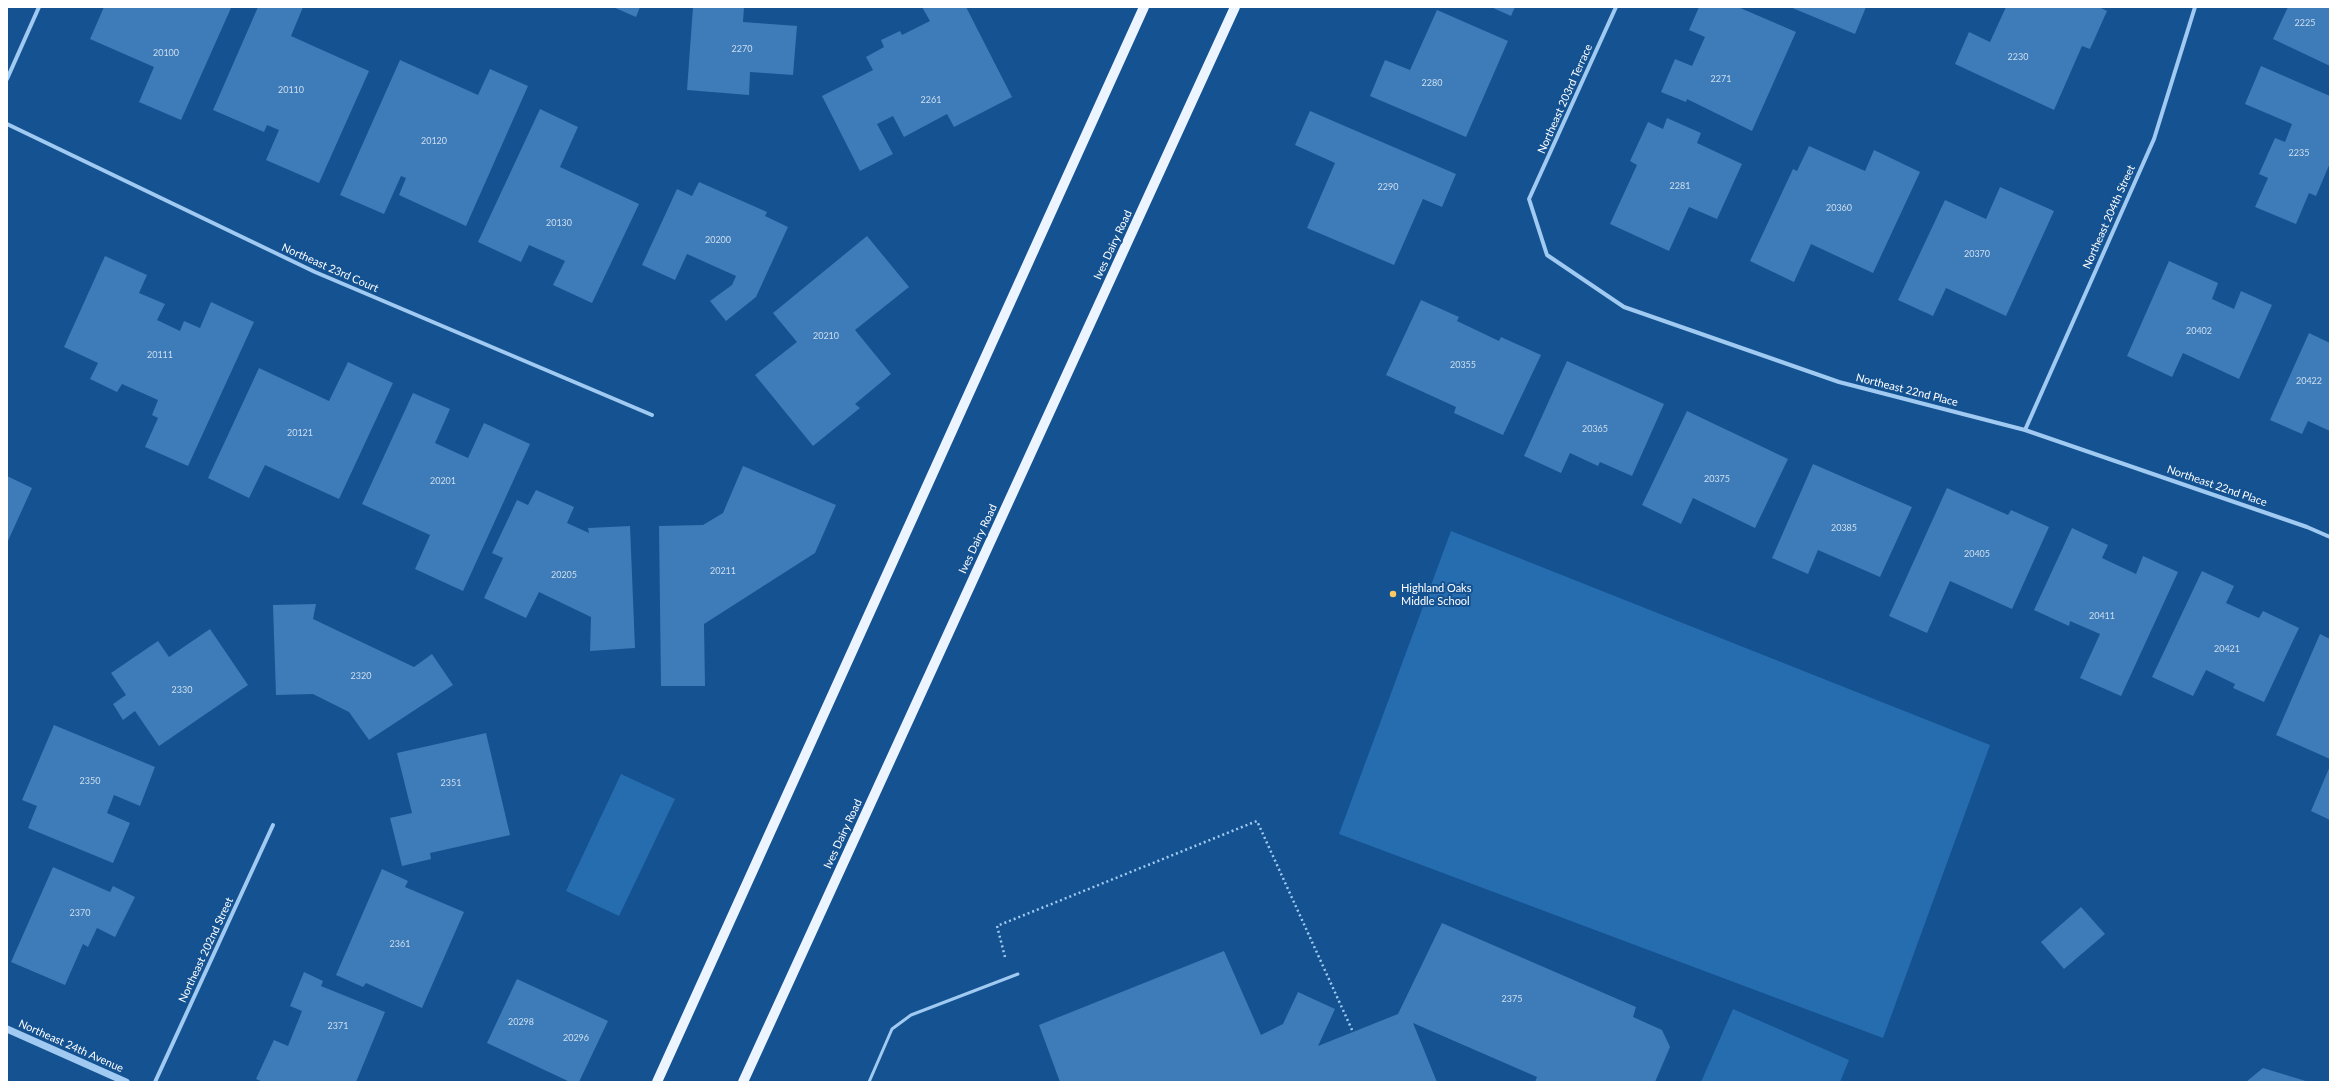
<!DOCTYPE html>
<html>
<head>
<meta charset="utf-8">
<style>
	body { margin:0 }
	#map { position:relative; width:2337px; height:1089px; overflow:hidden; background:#145291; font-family:Lato,sans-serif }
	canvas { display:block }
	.frame { position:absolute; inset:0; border:8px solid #fff; pointer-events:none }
</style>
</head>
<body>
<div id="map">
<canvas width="2337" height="1089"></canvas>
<div class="frame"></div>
</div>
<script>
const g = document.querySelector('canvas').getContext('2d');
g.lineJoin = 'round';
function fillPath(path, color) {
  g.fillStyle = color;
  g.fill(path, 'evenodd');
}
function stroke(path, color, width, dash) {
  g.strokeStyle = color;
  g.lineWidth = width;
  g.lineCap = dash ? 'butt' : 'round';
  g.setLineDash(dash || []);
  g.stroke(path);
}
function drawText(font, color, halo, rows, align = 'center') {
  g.font = font + ' Lato,sans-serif';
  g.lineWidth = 4;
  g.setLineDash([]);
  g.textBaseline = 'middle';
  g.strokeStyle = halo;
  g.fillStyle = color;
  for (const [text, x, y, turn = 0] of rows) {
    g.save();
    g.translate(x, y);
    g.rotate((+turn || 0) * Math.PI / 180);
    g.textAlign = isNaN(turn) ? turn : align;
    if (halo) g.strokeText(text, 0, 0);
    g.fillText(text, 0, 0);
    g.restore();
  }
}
fillPath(new Path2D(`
	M1451 531 1990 745 1883 1038 1339 834Z
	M621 774 675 799 619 916 566 891Z
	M1733 1009 1849 1060 1840 1082H1701Z`), '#266db0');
fillPath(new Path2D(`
	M104 7 231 8 181 120 139 102 154 67 90 39Z
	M258 7H303L291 36 369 71 319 183 266 160 279 130 267 125 264 132 213 110Z
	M613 7H640L636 17Z
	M693 7H744L743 22 797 26 793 75 750 72 749 95 687 90Z
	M922 7H966L1012 97 954 127 947 114 904 137 893 116 877 124 893 154 860 171 822 96 873 70 866 57 884 47 881 40 900 31 902 35 930 21Z
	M1491 7H1515L1511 16Z
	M1699 7H1738L1796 32 1752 131 1687 99 1686 102 1661 92 1675 59 1692 66 1705 37 1689 30Z
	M1790 7H1866L1855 34Z
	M2006 7H2099L2107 11 2090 49 2082 46 2054 110 1955 64 1969 32 1990 42Z
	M2288 7H2330V66L2273 39Z
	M1437 10 1508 41 1466 137 1370 96 1385 60 1410 70Z
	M400 60 478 95 490 69 528 86 466 226 399 195 406 178 401 176 384 214 340 195Z
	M2261 66 2330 96V163L2316 196 2309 193 2296 224 2255 207 2268 178 2259 174 2275 138 2285 142 2292 124 2245 104Z
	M540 109 578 127 560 167 639 204 592 303 553 285 565 261 529 245 521 262 478 242Z
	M1310 111 1456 174 1442 207 1423 199 1394 265 1307 228 1335 163 1295 145Z
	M1667 118 1701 133 1697 143 1742 164 1717 219 1689 207 1669 251 1610 224 1637 165 1630 161 1648 122 1663 129Z
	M1809 146 1865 171 1874 150 1920 172 1873 273 1811 244 1794 282 1750 261 1793 169 1797 171Z
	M699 182 767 212 765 216 788 227 756 297 726 321 710 301 732 285 736 276 687 254 675 280 642 265 677 189 692 196Z
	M2000 187 2054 211 2006 316 1946 288 1933 316 1898 300 1945 200 1986 219Z
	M867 236 909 287 855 330 891 374 855 404 860 408 813 446 755 375 797 342 773 313Z
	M105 256 147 275 139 293 165 304 157 320 180 331 184 321 200 328 211 302 254 322 188 466 145 447 158 418 152 415 158 400 122 384 117 392 90 379 98 363 64 347Z
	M2169 261 2218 283 2212 299 2234 309 2241 291 2272 305 2239 379 2183 353 2172 377 2127 356Z
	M1421 300 1459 317 1457 321 1499 341 1501 337 1541 355 1503 435 1454 413 1456 407 1386 375Z
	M2309 333 2330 343V431L2308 421 2302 434 2270 420Z
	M1567 361 1664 404 1632 476 1600 462 1598 466 1570 453 1561 473 1524 456Z
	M348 362 393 383 339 499 265 465 249 498 208 478 259 368 329 401Z
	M413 393 450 409 435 443 468 458 484 423 530 444 463 591 415 569 430 535 362 504Z
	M1687 411 1788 459 1755 528 1693 498 1681 524 1642 505Z
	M1813 464 1912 507 1880 577 1818 550 1808 574 1772 558Z
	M743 466 836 505 815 553 704 624 705 686H661L659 526 703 525 723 513Z
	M7 476 32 488 7 543Z
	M1947 488 2008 515 2011 510 2049 527 2012 609 1950 581 1927 633 1889 616Z
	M536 490 574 507 567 523 589 533 588 528 630 526 635 648 590 651 591 617 539 592 526 618 484 598 503 558 492 553 517 500 528 505Z
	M2072 528 2108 545 2102 558 2136 574 2143 556 2178 572 2121 696 2080 678 2100 634 2070 621 2069 626 2034 610Z
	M2202 571 2234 586 2226 603 2259 618 2263 611 2299 628 2264 702 2233 688 2235 684 2206 670 2193 696 2152 677Z
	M316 604 313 619 414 667 432 654 453 685 369 740 349 712 313 694 276 695 273 605Z
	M210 629 248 685 159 746 135 711 123 720 113 704 126 695 111 673 158 641 169 657Z
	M2320 634 2330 639V759L2276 735Z
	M54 725 155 767 140 806 114 795 107 813 130 823 113 863 28 828 37 806 22 800Z
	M486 733 510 835 430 853 431 859 402 866 390 818 412 813 397 753Z
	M2330 766V820L2311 811Z
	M53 867 110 892 113 886 135 897 115 937 97 928 88 947 83 944 65 985 11 962Z
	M382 869 408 881 405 887 464 912 422 1008 366 983 363 987 336 975Z
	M2081 907 2105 934 2064 969 2041 942Z
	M1442 923 1636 1007 1633 1017 1662 1030 1670 1047 1655 1082H1535L1537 1077 1413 1023 1437 1082H1060L1039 1025 1224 951 1261 1035 1283 1024 1298 992 1335 1009 1318 1046 1398 1014Z
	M304 972 323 981 321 986 385 1012 356 1082H263L256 1079 274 1040 288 1046 302 1011 290 1006Z
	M517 979 608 1021 579 1082H570L487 1043Z
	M2263 1068 2309 1082H2246Z`), '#3d7cb9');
stroke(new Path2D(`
	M1005 957 997 926 1257 821 1353 1032`), '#a0caf1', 2.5, [2, 3]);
stroke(new Path2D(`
	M869 1082 892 1029 911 1015 1018 974`), '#a0caf1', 3);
stroke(new Path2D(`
	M1616 7 1529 199 1547 255 1624 307 1839 382 2025 430 2307 527 2330 537
	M7 79 39 7
	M7 124 315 272 652 415
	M2025 430 2154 139 2195 7
	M155 1082 273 825`), '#a0caf1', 4);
stroke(new Path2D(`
	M7 1029 126 1082`), '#a0caf1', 7);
stroke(new Path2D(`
	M657 1082 1144 7
	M743 1082 1235 7`), '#ebf4ff', 10);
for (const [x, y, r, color] of [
	[1393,594,4,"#ffc861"]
]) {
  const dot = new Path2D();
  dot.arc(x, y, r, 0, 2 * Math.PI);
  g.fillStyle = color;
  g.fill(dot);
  stroke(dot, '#145291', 1.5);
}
drawText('9px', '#cedeee', null, [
	["2225",2305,23],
	["2270",742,49],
	["20100",166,53],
	["2230",2018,57],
	["2271",1721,79],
	["2280",1432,83],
	["20110",291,90],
	["2261",931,100],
	["20120",434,141],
	["2235",2299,153],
	["2281",1680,186],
	["2290",1388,187],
	["20360",1839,208],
	["20130",559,223],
	["20200",718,240],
	["20370",1977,254],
	["20402",2199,331],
	["20210",826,336],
	["20111",160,355],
	["20355",1463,365],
	["20422",2309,381],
	["20365",1595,429],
	["20121",300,433],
	["20375",1717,479],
	["20201",443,481],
	["20385",1844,528],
	["20405",1977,554],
	["20211",723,571],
	["20205",564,575],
	["20411",2102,616],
	["20421",2227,649],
	["2320",361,676],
	["2330",182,690],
	["2350",90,781],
	["2351",451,783],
	["2370",80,913],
	["2361",400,944],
	["2375",1512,999],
	["20298",521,1022],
	["2371",338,1026],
	["20296",576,1038]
]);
drawText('11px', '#fff', '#145291', [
	["Northeast 203rd Terrace",1565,99,-66],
	["Northeast 204th Street",2109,217,-66],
	["Ives Dairy Road",1113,245,-65],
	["Northeast 23rd Court",330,268,24],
	["Northeast 22nd Place",1907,390,14],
	["Northeast 22nd Place",2217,486,19],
	["Ives Dairy Road",978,539,-65],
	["Ives Dairy Road",843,834,-65],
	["Northeast 202nd Street",206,950,-65],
	["Northeast 24th Avenue",71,1046,24]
]);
drawText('11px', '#fff', '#145291', [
	["Highland Oaks",1401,588],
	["Middle School",1401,601]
], 'left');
</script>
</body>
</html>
